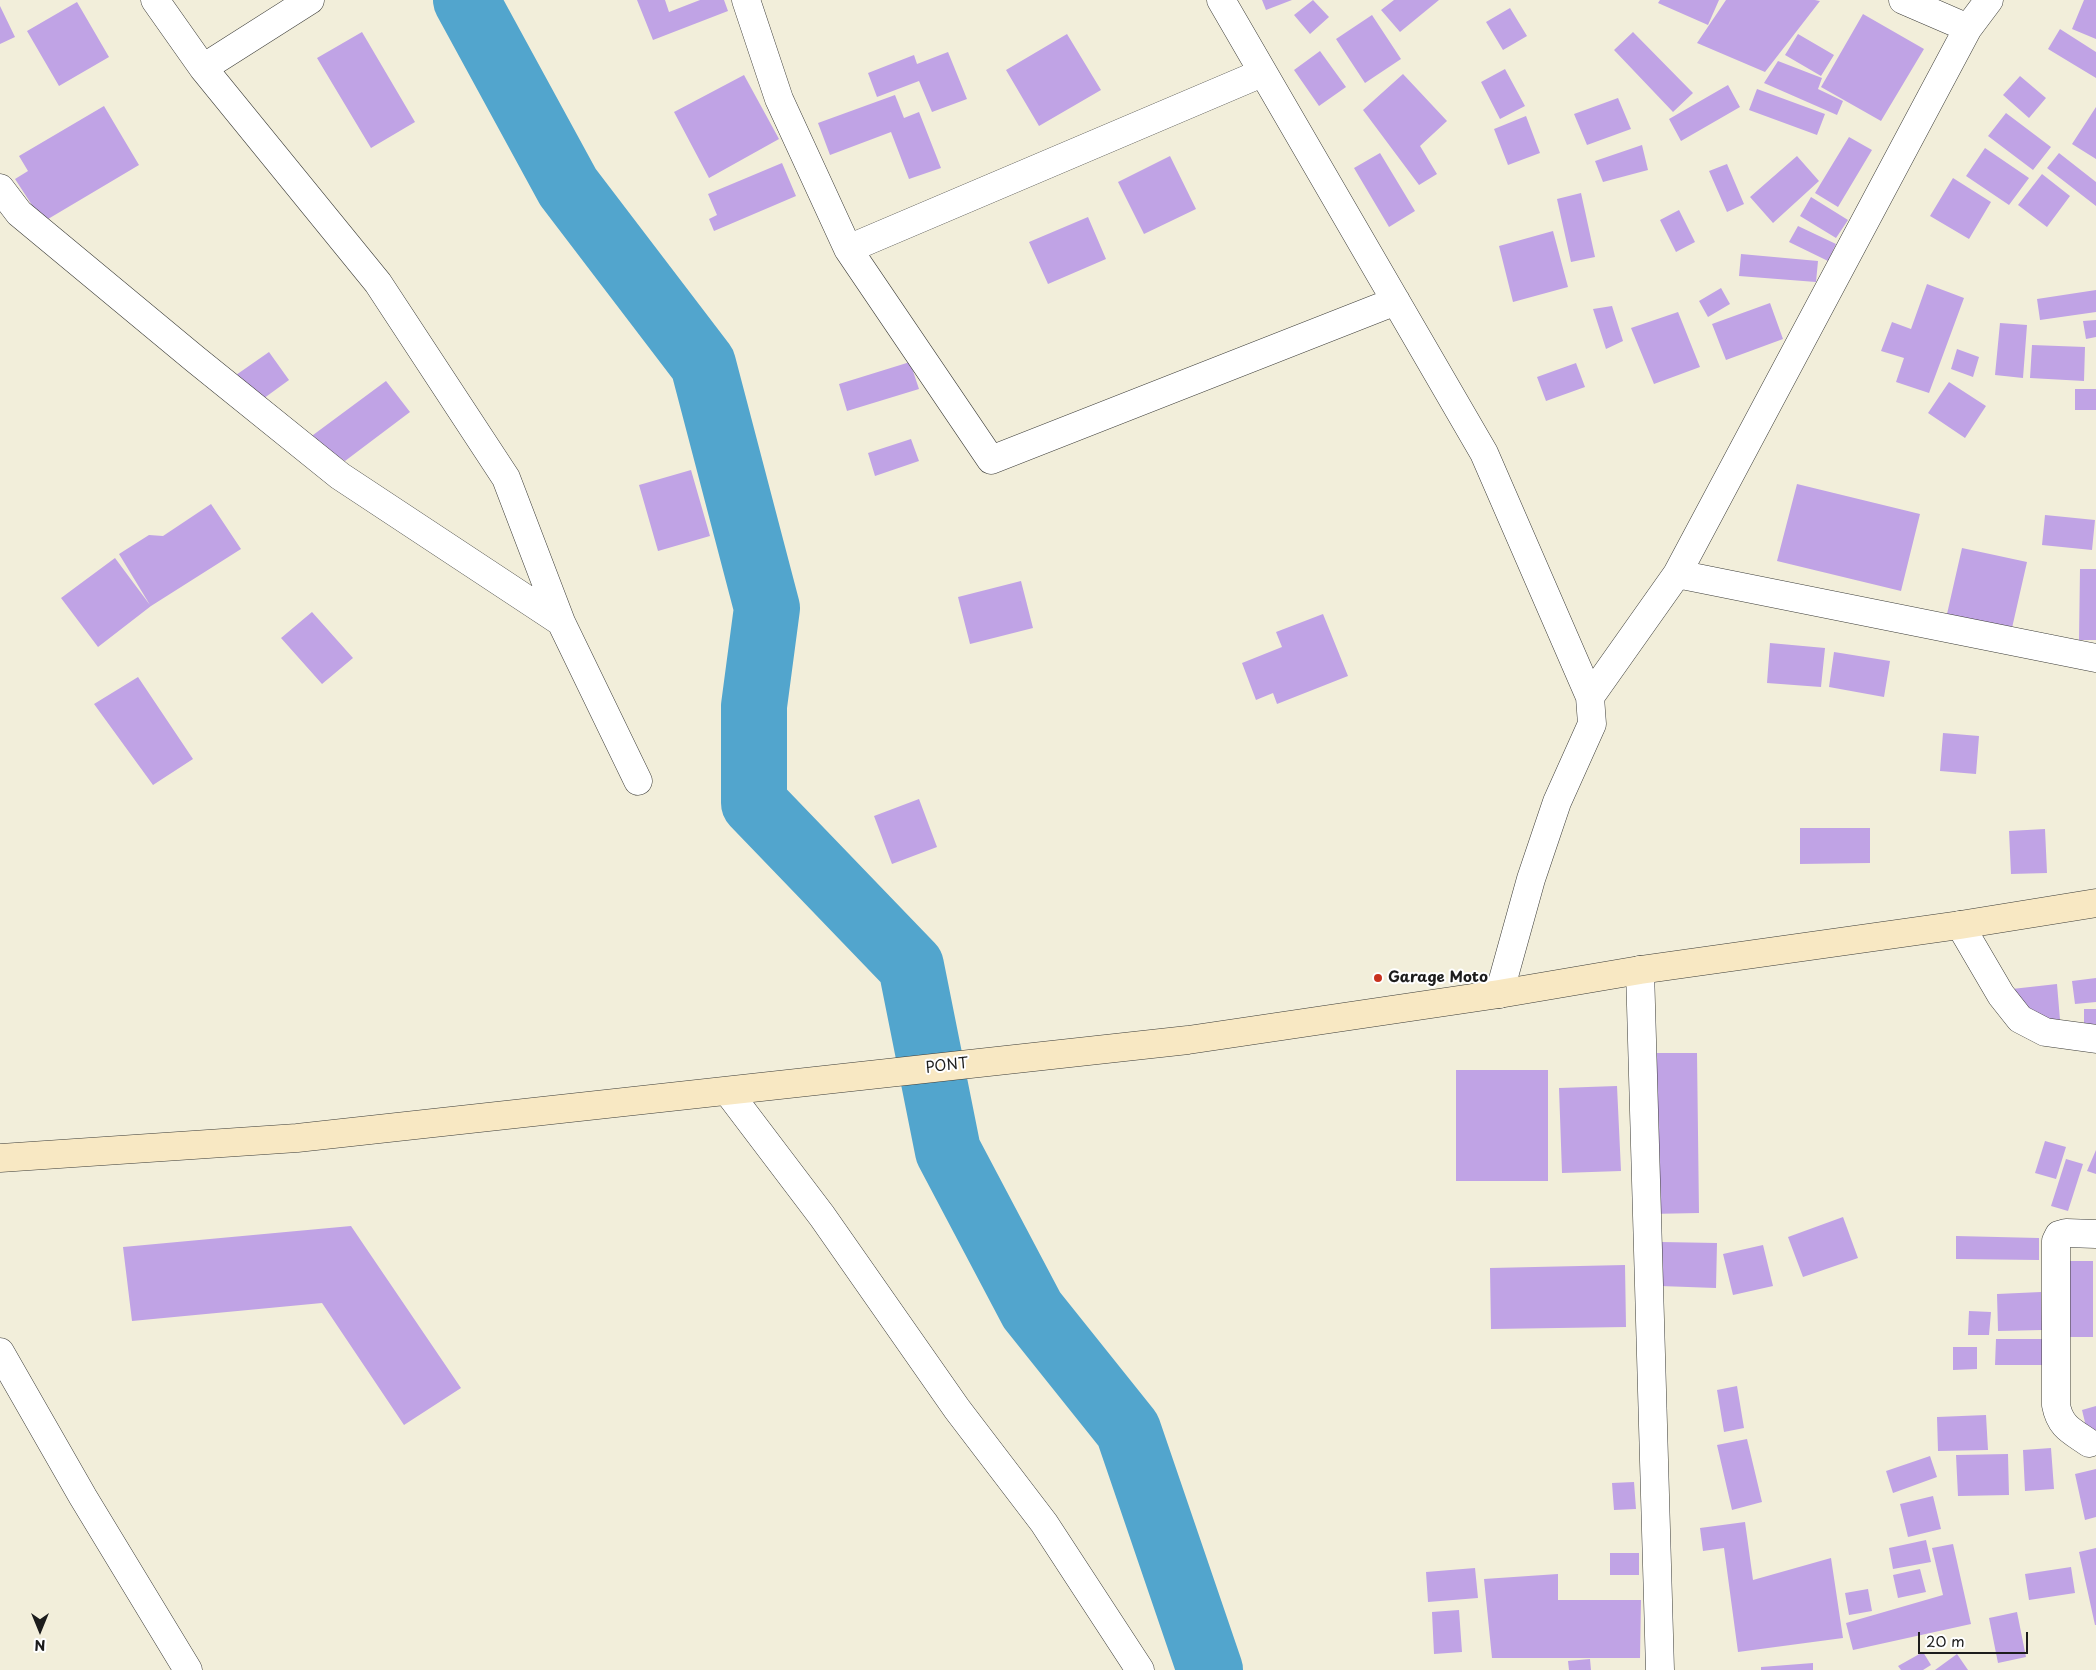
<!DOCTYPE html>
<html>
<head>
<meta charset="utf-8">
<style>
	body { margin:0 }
	#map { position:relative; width:2096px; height:1670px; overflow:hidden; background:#f2eeda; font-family:"Playpen Sans",sans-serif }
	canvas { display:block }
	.north { position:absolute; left:15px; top:1605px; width:50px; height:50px; -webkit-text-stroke:4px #fff; paint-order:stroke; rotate:180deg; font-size:14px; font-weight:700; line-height:20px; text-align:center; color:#1c1c1c }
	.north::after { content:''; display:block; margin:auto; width:18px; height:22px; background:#1c1c1c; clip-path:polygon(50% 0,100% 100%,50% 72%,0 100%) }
	.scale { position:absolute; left:1918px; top:1632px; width:110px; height:22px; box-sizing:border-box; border:2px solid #1c1c1c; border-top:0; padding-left:6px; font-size:15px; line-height:18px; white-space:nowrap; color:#1c1c1c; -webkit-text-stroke:4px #fff; paint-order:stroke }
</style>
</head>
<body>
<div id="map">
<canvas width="2096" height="1670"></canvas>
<div class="north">N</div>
<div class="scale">20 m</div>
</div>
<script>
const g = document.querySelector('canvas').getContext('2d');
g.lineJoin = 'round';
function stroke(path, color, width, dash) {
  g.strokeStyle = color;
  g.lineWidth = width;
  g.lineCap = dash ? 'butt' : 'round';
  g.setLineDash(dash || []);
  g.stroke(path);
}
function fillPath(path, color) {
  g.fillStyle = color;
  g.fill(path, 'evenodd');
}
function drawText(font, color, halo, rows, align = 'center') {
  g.font = font + ' "Playpen Sans",sans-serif';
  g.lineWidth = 4;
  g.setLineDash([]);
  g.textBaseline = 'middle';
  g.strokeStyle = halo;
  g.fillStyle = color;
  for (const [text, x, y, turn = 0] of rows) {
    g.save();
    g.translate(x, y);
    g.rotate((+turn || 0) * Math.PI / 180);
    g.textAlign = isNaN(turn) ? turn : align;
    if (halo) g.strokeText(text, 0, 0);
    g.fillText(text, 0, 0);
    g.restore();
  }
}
stroke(new Path2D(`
	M466 0 568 187 703 364 767 608 754 706V803L911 966 948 1151 1032 1310 1128 1430 1210 1670`), '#52a5cd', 66);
fillPath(new Path2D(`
	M637 0H665L669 12 700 0H724L728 11 653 40Z
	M1262 0H1292L1266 10Z
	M1313 0 1329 17 1310 34 1294 15Z
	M1394 0H1439L1400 32 1381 10Z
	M1660 0H1719L1708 25 1658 3Z
	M1726 0H1815L1820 1 1765 72 1697 43Z
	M2084 0H2096V39L2072 29Z
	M77 2 109 57 59 86 27 31Z
	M0 6 15 37 0 44Z
	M1510 8 1527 36 1503 50 1486 22Z
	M1863 14 1924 49 1881 121 1821 87Z
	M1372 15 1401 59 1365 83 1336 39Z
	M2060 29 2096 52V78L2048 49Z
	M362 32 415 122 371 148 317 58Z
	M1633 32 1693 93 1673 112 1614 50Z
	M1067 34 1101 90 1039 126 1006 70Z
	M1798 34 1834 55 1821 76 1785 55Z
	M1320 51 1346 87 1319 106 1294 70Z
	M948 52 967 99 932 112 919 81 877 97 868 73 914 55 917 64Z
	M1778 61 1822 78 1818 89 1843 101 1837 115 1764 83Z
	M1505 69 1525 106 1500 119 1481 82Z
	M1403 74 1447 121 1420 146 1437 174 1419 185 1363 110Z
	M744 75 779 139 709 178 674 112Z
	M2020 76 2046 98 2029 118 2003 95Z
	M1728 85 1740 107 1681 141 1669 119Z
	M1757 89 1825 114 1817 135 1749 110Z
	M895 95 904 118 919 112 941 168 909 179 891 132 830 155 818 123Z
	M1618 98 1631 129 1587 145 1574 114Z
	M104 106 139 165 43 222 15 179 28 171 19 156Z
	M2096 107V159L2072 144Z
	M2006 113 2051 147 2033 170 1988 136Z
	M1526 116 1540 153 1508 165 1494 129Z
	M1849 137 1872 150 1838 207 1815 193Z
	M1642 145 1648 170 1603 182 1595 161Z
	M1985 148 2029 178 2009 205 1966 176Z
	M1380 153 1415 211 1389 227 1354 168Z
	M2059 153 2096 182V206L2047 168Z
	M1170 156 1196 209 1144 234 1118 182Z
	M1797 156 1819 181 1773 223 1750 197Z
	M782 163 796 196 714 231 709 219 717 215 708 194Z
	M1727 164 1744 204 1727 212 1709 171Z
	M2042 174 2070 196 2047 227 2018 205Z
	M1953 178 1991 202 1969 239 1930 216Z
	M1581 193 1595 257 1571 262 1557 199Z
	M1811 197 1848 220 1836 238 1800 216Z
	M1679 210 1695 242 1676 252 1660 220Z
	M1088 217 1106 259 1048 284 1029 242Z
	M1798 226 1836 244 1828 261 1789 242Z
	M1553 231 1568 287 1513 302 1499 246Z
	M1741 254 1818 261 1816 282 1739 276Z
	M1927 284 1964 298 1929 393 1896 382 1904 358 1881 351 1892 322 1911 329Z
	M1721 288 1730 304 1708 317 1699 301Z
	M2096 290V312L2040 320 2037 299Z
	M1770 303 1783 339 1726 360 1712 324Z
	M1612 306 1623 341 1606 349 1593 309Z
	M1678 312 1700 367 1654 384 1631 328Z
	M2096 320V337L2086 339 2083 321Z
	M2000 323 2027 325 2023 378 1995 375Z
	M2032 345 2085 347 2084 381 2030 378Z
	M1957 349 1979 357 1973 377 1951 369Z
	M269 352 289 380 256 404 236 375Z
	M910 362 919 389 847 411 839 384Z
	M1576 363 1585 387 1546 401 1537 377Z
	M386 381 410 412 345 461 309 438Z
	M1949 382 1986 406 1965 438 1928 413Z
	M2075 389H2096V410H2075Z
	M911 439 919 461 875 476 868 453Z
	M691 470 710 536 658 551 639 485Z
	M1797 484 1920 514 1901 591 1777 561Z
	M211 504 241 549 151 606 98 647 61 598 115 558 150 605 119 554 149 535 163 536Z
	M2045 515 2095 520 2092 550 2042 545Z
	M1962 548 2027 562 2012 628 1947 614Z
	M2080 569H2096V640H2079Z
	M1021 581 1033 628 970 644 958 597Z
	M312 612 353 658 322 684 281 638Z
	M1323 614 1348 676 1277 704 1273 693 1256 700 1242 663 1282 647 1276 632Z
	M1770 643 1825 648 1821 687 1767 683Z
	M1834 652 1890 661 1884 697 1829 687Z
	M138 677 193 759 153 785 94 704Z
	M1943 733 1979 736 1976 774 1940 771Z
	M919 799 937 847 892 864 874 816Z
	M1800 828H1870V863L1800 864Z
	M2045 829 2047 873 2011 874 2009 831Z
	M2096 978V1002L2075 1004 2072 981Z
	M2057 984 2060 1020 2015 1024 2012 989Z
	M2084 1009H2096V1048H2084Z
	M1649 1053H1697L1699 1213 1650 1214Z
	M1456 1070H1548V1181H1456Z
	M1617 1086 1621 1171 1562 1173 1559 1088Z
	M2045 1141 2066 1147 2056 1179 2035 1173Z
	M2096 1150V1174L2087 1171Z
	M2066 1159 2083 1164 2068 1211 2051 1206Z
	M1843 1217 1858 1258 1803 1277 1788 1237Z
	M351 1226 461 1388 404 1425 322 1303 132 1321 123 1247Z
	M1956 1236 2039 1238V1260L1956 1259Z
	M1661 1242 1717 1243 1716 1288 1660 1286Z
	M1763 1245 1773 1286 1733 1295 1723 1254Z
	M2065 1261H2093V1337H2065Z
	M1625 1265 1626 1327 1491 1329 1490 1268Z
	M2041 1292 2042 1330 1998 1331 1997 1294Z
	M1969 1311 1991 1312 1989 1335H1968Z
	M1996 1339H2042V1365H1995Z
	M1953 1347H1977V1369L1953 1370Z
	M1737 1386 1744 1428 1724 1432 1717 1390Z
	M2096 1406V1446L2091 1447 2082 1410Z
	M1986 1415 1988 1450 1938 1451 1937 1417Z
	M1747 1439 1762 1502 1732 1510 1717 1445Z
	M2051 1448 2054 1489 2025 1491 2023 1450Z
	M2008 1454 2009 1495 1958 1496 1956 1455Z
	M1930 1456 1937 1477 1893 1493 1886 1471Z
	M2096 1469V1517L2085 1520 2075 1474Z
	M1634 1482 1636 1509 1614 1510 1612 1483Z
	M1933 1496 1941 1529 1908 1537 1900 1504Z
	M1745 1522 1753 1580 1831 1558 1843 1638 1738 1652 1724 1548 1703 1551 1700 1528Z
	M1926 1540 1931 1562 1893 1569 1889 1548Z
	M1953 1544 1971 1624 1853 1650 1846 1623 1943 1595 1932 1548Z
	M2096 1548V1625H2095L2079 1552Z
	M1610 1553H1639V1575H1610Z
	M2071 1567 2075 1593 2029 1600 2025 1574Z
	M1475 1568 1478 1598 1428 1602 1426 1572Z
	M1920 1569 1926 1592 1898 1598 1893 1575Z
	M1558 1574V1600H1641L1640 1658H1492L1484 1579Z
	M1868 1589 1872 1611 1849 1615 1845 1593Z
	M1459 1610 1462 1652 1434 1654 1432 1612Z
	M2017 1612 2026 1657 1998 1663 1989 1618Z
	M1923 1652 1931 1665 1923 1670H1901L1898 1666Z
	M1957 1654 1968 1670H1935Z
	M1590 1659 1591 1670H1569L1568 1661Z
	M1813 1663V1670H1761V1667Z`), '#c0a3e5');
const minor = new Path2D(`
	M155 0 203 68 378 283 506 478 561 622
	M746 0 779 99 848 249 991 460 1396 301
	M1221 0 1484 453 1590 697
	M1903 0 1968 28
	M203 68 310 0
	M0 188 19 213 195 359 340 476 561 622 638 781
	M848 249 1262 73
	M1677 574 2096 658
	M1960 925 2001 995 2020 1019 2045 1032 2096 1039
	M1640 970 1660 1670
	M1499 994 1531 879 1557 802 1592 724 1590 697 1677 574 1968 28 1989 0
	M728 1092 822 1216 957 1409 1044 1523 1140 1670
	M0 1352 83 1497 188 1670
	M2089 1443C2072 1431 2060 1427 2056 1405V1241L2059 1235 2066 1233 2096 1234`);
const secondary = new Path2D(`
	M0 1158 297 1138 1188 1040 1499 994 1640 970 1960 925 2096 903`);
stroke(minor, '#3c3c38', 29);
stroke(secondary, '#3c3c38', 29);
stroke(minor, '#fff', 28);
stroke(secondary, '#f8e8c3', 28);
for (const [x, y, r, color] of [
	[1378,978,5,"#c8321e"]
]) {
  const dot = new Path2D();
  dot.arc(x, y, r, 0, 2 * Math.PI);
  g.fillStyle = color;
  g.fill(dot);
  stroke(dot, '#fff', 2);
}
drawText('bold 15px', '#1c1c1c', '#fff', [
	["Garage Moto",1388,978]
], 'left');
drawText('15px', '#1c1c1c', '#fff', [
	["PONT",947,1066,-7]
]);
</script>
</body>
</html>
